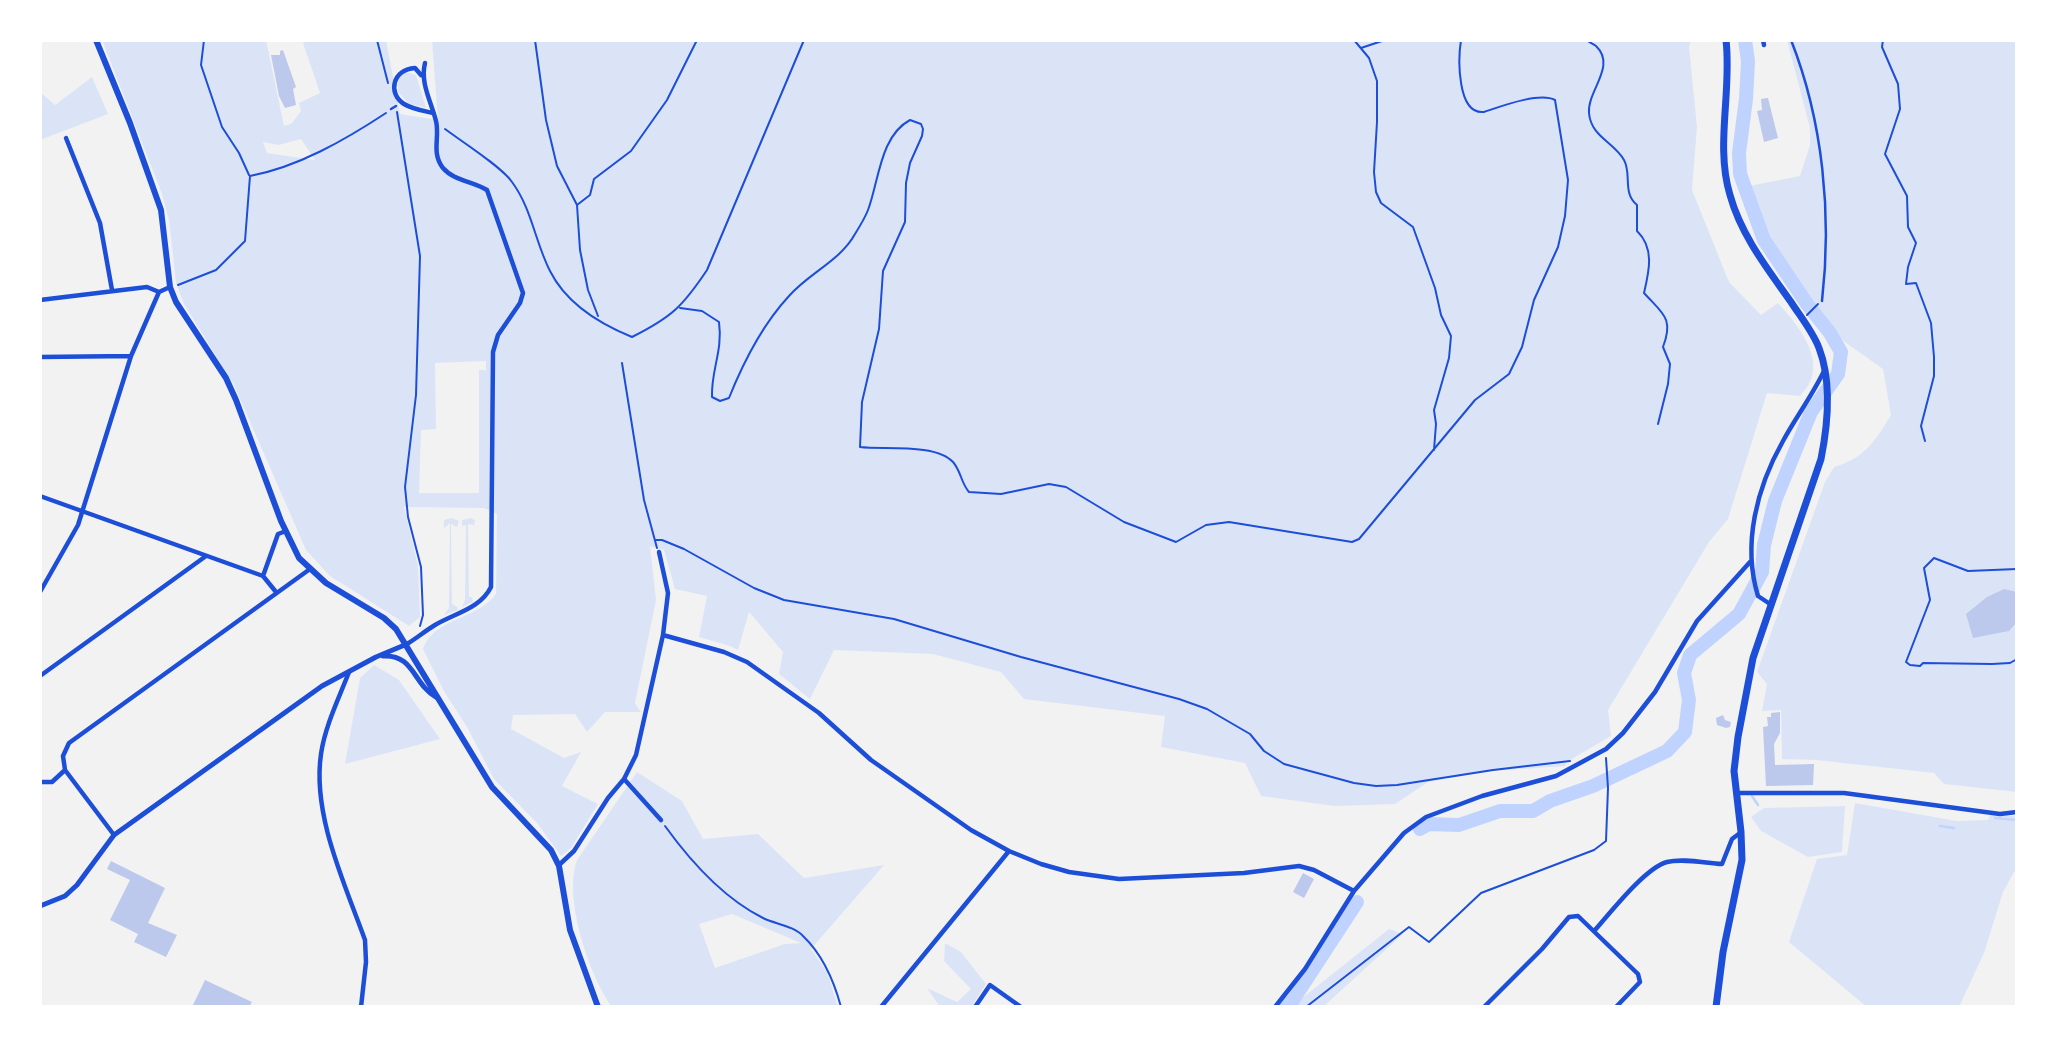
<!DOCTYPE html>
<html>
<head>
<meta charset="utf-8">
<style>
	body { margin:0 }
	#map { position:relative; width:2057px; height:1047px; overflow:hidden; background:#f2f2f2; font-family:Karla,sans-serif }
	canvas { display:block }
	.frame { position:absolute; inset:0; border:42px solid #fff; pointer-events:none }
</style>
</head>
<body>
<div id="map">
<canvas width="2057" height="1047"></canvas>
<div class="frame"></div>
</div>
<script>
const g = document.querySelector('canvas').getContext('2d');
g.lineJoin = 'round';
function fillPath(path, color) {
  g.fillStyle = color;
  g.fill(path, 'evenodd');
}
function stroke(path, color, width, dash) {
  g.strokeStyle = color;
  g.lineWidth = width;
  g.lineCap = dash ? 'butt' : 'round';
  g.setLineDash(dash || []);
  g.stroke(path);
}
fillPath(new Path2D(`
	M102 40H266L284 126 291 124 301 111 299 103 320 93 303 43 307 40H386L400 114 438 120 432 40H1691L1689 47 1697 127 1692 190 1729 282 1761 315 1778 303C1795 322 1823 354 1810 382 1808 387 1803 392 1800 396L1767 393 1728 519 1709 542 1608 710 1611 736 1565 763 1566 766 1490 771 1428 782 1395 804 1334 806 1261 796 1245 763 1161 747 1165 716 1024 699 1001 672 933 654 834 650 810 699 779 674 783 652 749 612 738 650 730 646 699 637 707 596 675 589 664 550 650 546 656 600 635 703 641 712H605L587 732 575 714 513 715 511 729 564 758 581 752 562 786 598 804 571 848 561 856 537 823 494 779 467 727 445 693 423 649C433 618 477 620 496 594L497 514 484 508 404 507 418 566 420 617 409 626 330 576 306 550 234 385 184 304 176 283 169 220 162 194ZM301 139 315 160 267 153 263 142 279 145ZM486 361V370H479V493H419L421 430 436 429 435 363Z
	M1787 40H2017V792L1944 784 1934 773 1816 760 1782 759 1781 710 1762 711 1767 684 1757 672 1825 482 1834 467C1864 459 1876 440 1891 415L1883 369 1818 323 1759 236 1739 188 1800 176 1810 145V128Z
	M406 72 416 75 426 108 409 104 398 92V76Z
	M92 77 108 114 40 140V92L55 105Z
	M452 518 459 521 457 527 451 524 452 604 457 607 458 610 444 615 449 608 450 523 444 528V520Z
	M471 518 475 520 474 525 468 524 469 597H472L473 602 462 607 465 600 466 525 462 526V520Z
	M374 665 399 680 440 739 345 764 360 678Z
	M637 772 682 801 703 839 758 834 804 878 884 865 811 949 827 972 838 1007H612C589 975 563 898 577 860ZM732 914 801 943 785 944 715 968 699 924Z
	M1855 803 1957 821 1988 820 1990 815 2017 816V872H2014L2003 892 1984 953 1959 1007H1867L1789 942 1817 859 1847 855Z
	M1845 806 1842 852 1808 857 1761 831 1751 817 1764 808Z
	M1389 929 1403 934 1323 1007H1291Z
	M945 943 961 952 986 984 971 1007H940L927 988 957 1002 971 989 944 961Z`), '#dbe4f7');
stroke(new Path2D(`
	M1752 796 1758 805
	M1995 818 2017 820
	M1940 826 1954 828`), '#bfd3fe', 2.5);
stroke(new Path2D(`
	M1420 829 1429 824 1459 825 1500 811H1533L1550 801 1593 786 1667 751 1685 732 1689 700 1684 673 1690 655 1739 614 1762 572 1764 545 1775 501 1811 412 1838 374 1841 352 1830 333 1807 304 1764 240 1740 174 1739 153 1746 99 1748 61 1745 40
	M1285 1007 1293 1000 1357 902`), '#bfd3fe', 14);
fillPath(new Path2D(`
	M283 50 296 87 293 89 296 105 285 108 279 96 271 55H280V51Z
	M1768 98 1778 138 1764 142 1757 111 1762 110 1761 99Z
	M2004 589 2017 592V622L2009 631 1973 638 1966 614 1987 597Z
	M1780 712V733L1774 744 1775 765 1814 764 1813 785 1766 786 1763 727 1768 726 1767 717H1771V713Z
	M1723 715 1725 720 1731 722 1730 727 1726 728 1717 725 1716 718Z
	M111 861 165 888 148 923 177 935 166 957 134 942 138 934 110 920 130 880 107 869Z
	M1303 873 1314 879 1304 898 1293 892Z
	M205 980 252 1002 249 1007H192Z`), '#bdc9ec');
stroke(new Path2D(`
	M204 40 201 65 222 127 239 153 249 175
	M377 40 388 83
	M535 40 546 120 557 166 577 205 580 250 588 290 598 316
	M1354 40 1369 58 1377 81V122L1374 172 1376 192 1381 203 1413 227 1435 288 1441 315 1451 336 1449 358 1434 410 1436 424 1434 450
	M1587 40C1590 43 1593 44 1596 46 1617 66 1587 91 1589 113 1591 137 1614 142 1624 160 1632 174 1622 193 1637 205V231C1655 248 1649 272 1644 293 1663 314 1674 318 1663 347L1670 364 1668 384 1658 424
	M1883 40 1882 47 1898 84 1900 109 1885 154 1907 196 1908 227 1916 243 1908 267 1906 284 1916 283 1931 323 1934 357V376L1921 426 1925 441
	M1361 48 1385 40
	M397 112 420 256 416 395 405 487 408 517 421 567 423 615 420 626
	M445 129C461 141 502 167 512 182 532 209 535 242 550 271 566 303 600 324 632 337 672 317 683 306 707 270L804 40
	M577 205 590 195 594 179 631 151 667 100 697 40
	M178 285 216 270 245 241 250 176C298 167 345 140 386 113
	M680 308 702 311 719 322C723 351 711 370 712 397L720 401 729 398C743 363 763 324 789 296 809 273 840 261 855 234 860 226 865 218 868 210 879 181 880 136 910 120L921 124 923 129 922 136 910 163 906 183 905 222 883 271 879 329 862 402 860 447C883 450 936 443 953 462 961 471 961 483 969 492L1001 494 1049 484 1066 487 1124 522 1176 542 1206 525 1229 522 1352 542 1359 539 1475 400 1509 374 1522 347 1534 300 1558 247 1565 216 1568 180 1555 100C1539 92 1502 106 1484 112 1457 115 1458 59 1461 40
	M1807 315 1818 304
	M622 363 644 500 657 548
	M655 540H662L684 549 754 588 784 600 894 619 1021 657 1179 699 1207 709 1250 734 1264 751 1284 764 1354 783 1376 786 1397 785 1493 770 1570 761
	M2017 569 1968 571 1934 558 1924 568 1930 600 1906 662 1910 665 1920 666 1923 663 1992 664 2010 663 2017 659
	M665 826C691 862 723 898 763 918 775 924 794 926 803 936 823 955 834 981 841 1007
	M1306 1007 1409 927 1429 942 1481 893 1594 850 1606 841 1608 788 1606 758`), '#1d4ed8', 2);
stroke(new Path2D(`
	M1791 40C1823 121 1832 215 1822 301
	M391 109 396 106`), '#1d4ed8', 2.5);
stroke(new Path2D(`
	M1763 40 1764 45
	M421 75 415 68C393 69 387 93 404 104 412 109 424 111 433 113
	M66 138 100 223 112 290
	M40 300 147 287 159 292
	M40 357 131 356
	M40 496 263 576 276 592
	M263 576 278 534 286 531
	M40 592 78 525 131 356 159 292 170 287
	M1770 604 1758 596C1742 544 1757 487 1783 441 1796 417 1812 396 1824 371
	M663 635 724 652 747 662 819 713 871 760 971 830 1009 851 1041 864 1069 872 1119 879 1244 873 1299 866 1314 870 1354 891
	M407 644C417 638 425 631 435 625 455 613 480 609 491 587L493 352 498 335 520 303 523 293 487 190C473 181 454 181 443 168 431 153 440 137 436 121 431 101 420 83 425 63
	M349 672C339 698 325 726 321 754 312 815 345 884 365 940L366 962 361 1007
	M40 676 206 556
	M624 779 661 820
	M40 782H52L65 770
	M1736 793H1844L2000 814 2017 812
	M114 835 65 770 63 756 69 743 310 569
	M559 865 574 851 608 798 624 779 636 755 663 635 668 593 659 552
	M1595 930C1611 912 1645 868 1667 862 1683 858 1705 863 1722 864L1732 839 1740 833
	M881 1007 1009 851
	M975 1007 990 985 1021 1007
	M1275 1007 1305 969 1354 891 1404 833 1426 817 1482 796 1556 776 1606 749 1623 733 1655 692 1697 621 1750 562
	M1484 1007 1542 949 1569 917 1578 916 1638 974 1640 982 1616 1007`), '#1d4ed8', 4.5);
stroke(new Path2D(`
	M383 656C414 654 413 684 436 697
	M40 906 65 896 77 885 114 835 322 686 376 657 407 644`), '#1d4ed8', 5);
stroke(new Path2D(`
	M96 40 130 123 161 210 170 287 176 302 226 378 236 400 281 521 299 558 326 583 384 618 396 629 492 787 551 850 559 866 570 930 598 1007`), '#1d4ed8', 6);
stroke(new Path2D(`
	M1716 1007 1723 952 1742 860 1741 832 1734 771 1738 737 1753 658 1821 459C1828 424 1832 382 1819 348 1813 332 1800 316 1791 302 1767 268 1741 235 1730 195 1715 146 1732 91 1726 40`), '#1d4ed8', 7);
</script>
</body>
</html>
